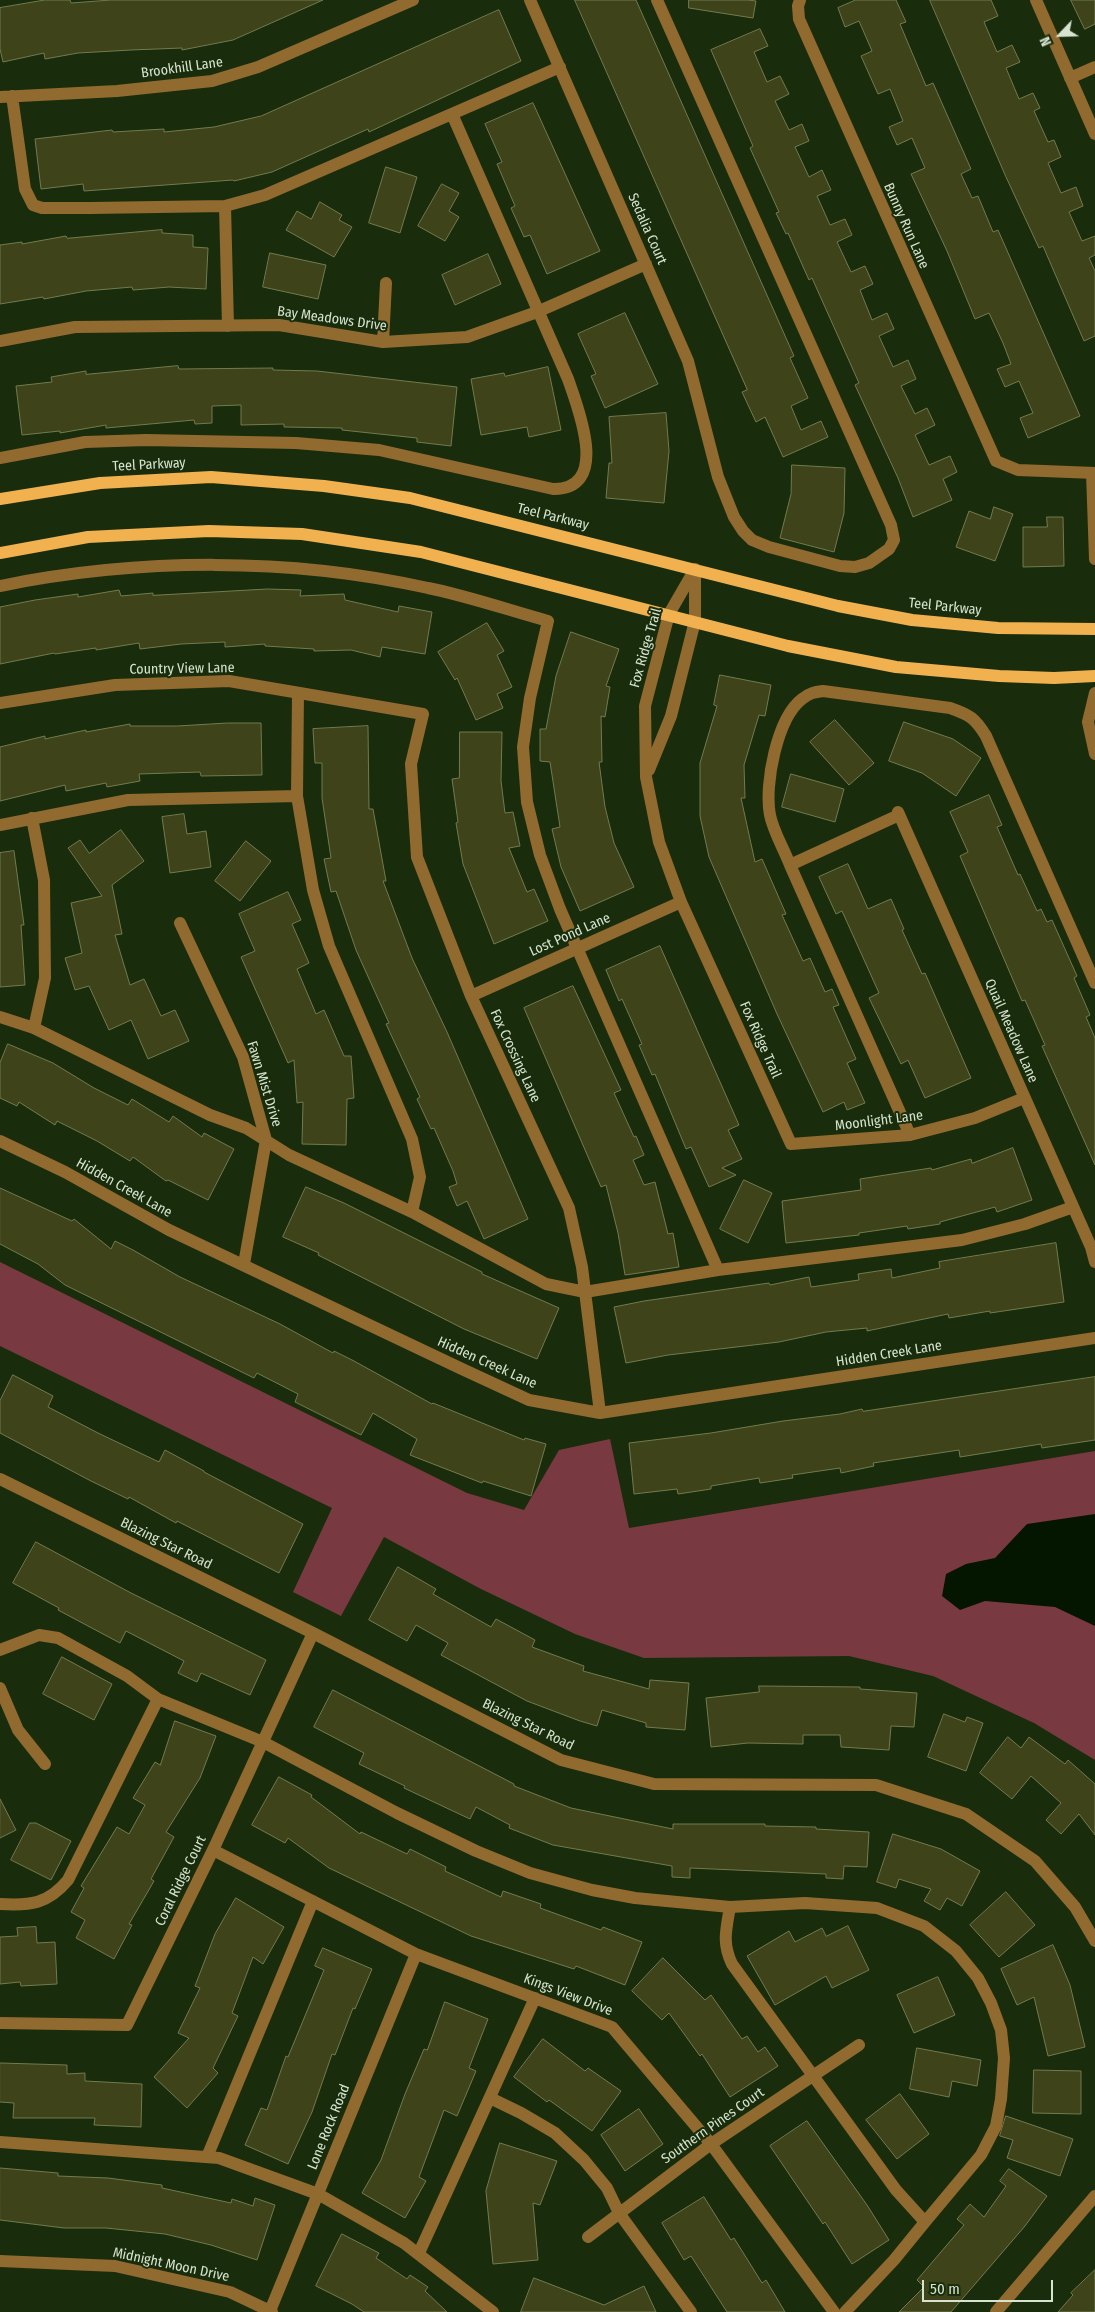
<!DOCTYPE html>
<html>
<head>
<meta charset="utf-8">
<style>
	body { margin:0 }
	#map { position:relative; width:1095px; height:2312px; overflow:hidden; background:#192d0c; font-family:"Fira Sans Condensed",sans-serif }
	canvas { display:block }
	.north { position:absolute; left:1035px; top:10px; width:50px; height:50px; -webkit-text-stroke:4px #192d0c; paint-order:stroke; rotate:246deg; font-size:14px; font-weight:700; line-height:20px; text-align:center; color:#d6e3cf }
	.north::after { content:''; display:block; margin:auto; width:18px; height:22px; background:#d6e3cf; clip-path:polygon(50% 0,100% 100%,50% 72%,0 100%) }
	.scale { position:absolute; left:922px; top:2280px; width:131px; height:22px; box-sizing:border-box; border:2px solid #d6e3cf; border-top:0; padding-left:6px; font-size:15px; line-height:18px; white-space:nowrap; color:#d6e3cf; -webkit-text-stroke:4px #192d0c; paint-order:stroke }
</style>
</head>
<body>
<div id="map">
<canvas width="1095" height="2312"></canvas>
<div class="north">N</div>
<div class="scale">50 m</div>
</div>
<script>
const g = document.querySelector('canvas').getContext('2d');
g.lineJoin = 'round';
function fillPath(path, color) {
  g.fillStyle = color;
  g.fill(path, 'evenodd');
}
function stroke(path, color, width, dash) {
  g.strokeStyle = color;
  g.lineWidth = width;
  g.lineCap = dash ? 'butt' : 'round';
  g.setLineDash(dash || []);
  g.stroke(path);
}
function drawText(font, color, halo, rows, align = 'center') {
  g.font = font + ' "Fira Sans Condensed",sans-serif';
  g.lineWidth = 4;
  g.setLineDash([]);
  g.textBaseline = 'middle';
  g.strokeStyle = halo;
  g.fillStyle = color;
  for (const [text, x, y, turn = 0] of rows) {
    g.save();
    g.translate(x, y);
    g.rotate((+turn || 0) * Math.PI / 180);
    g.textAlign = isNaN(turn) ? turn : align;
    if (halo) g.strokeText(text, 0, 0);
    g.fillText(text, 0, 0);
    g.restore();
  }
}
fillPath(new Path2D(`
	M0 1262 467 1493 524 1510 559 1450 610 1439 629 1528 1095 1451V1760L1034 1723 933 1676 849 1656 644 1658 575 1634 481 1589 384 1537 341 1616 293 1592 332 1508 0 1346Z`), '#793940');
fillPath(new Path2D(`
	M1095 1514V1626L1055 1607 985 1601 960 1610 942 1596 946 1574 966 1564 995 1558 1027 1524Z`), '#051600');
const building = new Path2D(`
	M45 0H70L71 3 111 0H323L233 40 182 50V48L131 50 78 53 45 59 44 53 3 62 0 49V8Z
	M575 0H636L794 356 790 358 808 398 791 406 801 430 821 421 828 437 783 457 765 417 756 422 742 392 747 390Z
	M689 0H748L756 1 753 18 689 8Z
	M856 0H896L906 22 900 24 926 86 933 83 971 169 961 174 972 198 978 196 993 232 998 230 1080 416 1028 438 1020 418 1033 413 1019 381 1005 387 997 369 1011 364 1003 343 989 313 975 319 947 251 911 174 925 168 912 138 897 145 889 127 903 121 890 89 878 94 861 56 872 51 859 21 845 27 838 8Z
	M930 0H991L998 16 984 22 997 52 1012 45 1020 62 1006 68 1019 99 1033 93 1040 108 1034 111 1048 142 1054 140 1061 157 1048 163 1061 193 1076 187 1083 206 1069 212 1082 241 1095 236V255L1089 258 1095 271V336L1084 341 1043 246 1039 248 1006 177Z
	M1071 0H1095V24L1085 29Z
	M499 10 521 61 369 132 368 129 272 172 234 181 233 180 84 191 83 184 41 189 35 139 112 130 113 132 164 129V132L214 127 261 116Z
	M760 29 768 46 754 52 767 82 780 76 789 94 775 101 789 130 802 124 809 141 795 147 809 177 822 170 831 190 817 196 830 225 845 219 852 235 837 242 851 272 865 266 873 284 860 290 872 320 887 313 894 329 879 336 893 367 908 360 916 379 901 386 915 414 927 408 935 425 915 435 929 465 950 456 957 472 943 479 952 500 913 517 898 478 855 385 859 383 812 278 809 280 788 233 786 234 776 213 779 212 750 148 753 146 711 50Z
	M533 103 600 251 547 274 530 235 524 237 511 208 515 206 497 164 502 162 485 124Z
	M386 167 417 177 400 233 369 223Z
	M442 184 459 193 449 211 459 217 445 241 418 226Z
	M320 202 342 215 339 220 352 227 334 257 286 230 297 211 311 219Z
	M162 230V233L193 235V247L208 248 206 289 169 287 133 290 132 287 86 291 44 299 43 297 0 304V245L22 242V244L66 236 67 238Z
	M270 253 326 265 318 299 263 287Z
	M488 254 501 284 455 305 442 275Z
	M625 313 658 384 605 408 591 376 596 374 578 334Z
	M178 366 179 369 273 368V370L317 371 457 387 451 446 417 442V438L342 430V428L284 427V424L241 425V405L212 406V423L195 424 194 420 106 428V425L60 433V431L22 435 16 386 52 382 51 377 86 371V374Z
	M548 367 561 430 529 437 527 427 481 435 471 379 504 373 505 376Z
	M666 413 669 451 664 503 606 498 609 463H612L609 417Z
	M792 465 845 468 844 513 834 552 780 538 791 494Z
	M994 507 1013 514 995 561 956 547 969 511 990 519Z
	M1047 517H1063L1064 566 1023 567V527H1047Z
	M268 589 301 590 300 596 344 594 345 600 398 612 399 606 432 612 425 654 382 647 380 657 351 650 314 651V649L265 646V644L225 647V642L181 644 140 649 139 643 96 650V648L55 654 54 653 0 664V607L35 600 78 594V597L119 590 121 596 153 593V595Z
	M487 623 504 651 497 655 512 687 497 694 503 708 476 720 457 678 455 680 438 652Z
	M571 632 619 649 606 686 610 687 605 717 601 716 602 762H599L605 807 614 843 634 887 580 911 561 867 552 829 560 827 550 762 540 761V729H546L556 676Z
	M720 675 771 685 765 716 759 715 744 765 745 798H741L755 862 762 859 786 914 782 915 803 961 810 958 825 992 832 989 839 1005 833 1007 856 1059 847 1063 865 1103 847 1110 844 1102 823 1112 777 1014 709 857 700 816V763L717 706 714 705Z
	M835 720 874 763 849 785 810 742Z
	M904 722 953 739 981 758 956 796 922 773 889 761Z
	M228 723H261L262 775 201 776 200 772 139 774 140 781 107 787 106 783 66 791 65 785 0 801V747L45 736V739L86 730V732L130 724V726H177Z
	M368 726 369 809H373L386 881H383L412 958 447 1032 528 1219 484 1239 467 1201 457 1206 449 1187 457 1184 453 1171 434 1128 431 1129 417 1099 420 1097 386 1024 389 1023 356 950 336 891 331 892 324 859 331 858 322 798V763H315L313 729Z
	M460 732H502L501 781 505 813 513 812 520 846 509 848 527 892 534 889 548 921 494 944 463 864 456 823 458 822 452 779 459 778Z
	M791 774 844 789 835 822 782 807Z
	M989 795 1002 825 997 827 1018 875 1020 874 1037 911 1041 909 1047 922 1052 920 1077 976 1074 978 1090 1015 1086 1017 1095 1038V1165L1042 1046 1045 1045 1025 1000 1022 1001 960 856 968 852 950 812Z
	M184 814 187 834 206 831 211 867 170 873 162 817Z
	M121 830 144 861 112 885 122 934 115 935 130 985 144 979 161 1016 175 1010 189 1041 148 1059 131 1020 109 1030 89 986 75 990 65 958 82 953 71 903 102 896 68 848 80 840 89 853Z
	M246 841 271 861 240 901 215 881Z
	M14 851 24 925H21L25 985 0 987V853Z
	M848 864 868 909 891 899 904 929 902 930 922 974 925 973 971 1078 925 1098 908 1060 901 1064 869 998 879 993 842 911 836 914 819 877Z
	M288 892 301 920 292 924 309 963 297 969 316 1014 324 1010 344 1056H351L354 1098 347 1099 346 1145 302 1144 303 1102 297 1103 294 1060 288 1063 241 957 255 951 239 914Z
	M660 946 739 1125 728 1130 742 1159 722 1168 736 1175 709 1187 691 1147 686 1149 655 1074 652 1075 639 1045 642 1044 622 999 619 1001 606 970Z
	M573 986 621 1090 614 1093 634 1137 636 1136 644 1155 633 1160 644 1185 655 1182 668 1234 673 1233 679 1267 625 1275 618 1233 606 1185 601 1187 524 1008Z
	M8 1044 53 1063 94 1088 128 1105 132 1099 169 1122 173 1116 202 1137 204 1133 234 1149 208 1200 168 1180 166 1181 133 1157 130 1161 97 1141 57 1121 55 1125 19 1102 17 1106 0 1098V1063Z
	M1013 1148 1032 1200 997 1212 995 1207 940 1222V1224L908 1229 907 1226 859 1233V1235L786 1243 782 1201 861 1190 860 1179 931 1168 932 1170 971 1159 972 1163Z
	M744 1180 772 1193 748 1243 720 1229Z
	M306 1187 344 1203 482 1272V1274L559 1308 537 1359 464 1329 318 1255 319 1253 283 1237Z
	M0 1188 72 1221 74 1219 111 1249 115 1241 133 1250 180 1277 280 1324 333 1353 334 1351 354 1361 432 1404 433 1403 524 1440 525 1438 546 1444 531 1496 483 1481 482 1483 410 1455 417 1439 373 1413 361 1435 295 1402 298 1394 257 1373 254 1378 65 1285 38 1264 0 1244Z
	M1056 1243 1064 1302 990 1313V1311L949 1318 948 1314 867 1331V1328L826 1332 779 1342 668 1355 626 1363 614 1307 644 1301 769 1283 770 1285 809 1277 811 1287 859 1280 858 1274 891 1269 892 1278 940 1268 939 1262Z
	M13 1375 53 1396 48 1407 98 1433 159 1462 165 1450 204 1471V1472L303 1524 279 1573 177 1521 176 1523 129 1497 128 1499 91 1481 0 1433V1401Z
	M1095 1377V1440L1042 1448 1041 1444 960 1457 959 1450 873 1463 874 1466 841 1473 840 1468 792 1475 793 1478 760 1483 759 1478 711 1486V1489L678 1494 677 1489 634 1494 629 1443 711 1433 783 1421 840 1414 862 1409 863 1411Z
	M36 1542 131 1593 266 1660 250 1695 201 1673 197 1682 178 1673 184 1661 126 1631 120 1643 58 1610 59 1608 13 1583Z
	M398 1567 436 1589 433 1594 491 1627 496 1619 535 1640 532 1647 584 1666 583 1671 649 1689 650 1680 689 1683 685 1730 646 1727V1723L602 1710 597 1726 580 1721 527 1701 441 1655 448 1643 416 1625 407 1641 369 1620Z
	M62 1657 112 1684 94 1720 43 1694Z
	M759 1686 860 1687V1689L917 1693 914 1727 891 1726 889 1750 841 1747 840 1735H803V1744L748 1743 711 1747 706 1698 759 1692Z
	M333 1690 514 1784V1786L571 1808 673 1829V1824H765V1826L816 1827V1829L869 1832 867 1867 844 1866 843 1879 826 1878V1874L690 1868V1878L672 1877V1866L553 1845 509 1828 510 1825 476 1807 470 1819 404 1788 405 1786 359 1764 364 1753 314 1727Z
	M944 1714 965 1722 967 1717 983 1723 966 1771 928 1757Z
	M175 1721 216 1736 200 1778 166 1832 174 1837 151 1879 154 1881 129 1924 132 1925 114 1959 76 1938 85 1920 71 1912 84 1888 81 1886 117 1827 129 1834 145 1805 133 1798 155 1762 160 1765Z
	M1008 1737 1021 1748 1029 1737 1065 1764 1068 1760 1095 1784V1835L1079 1814 1061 1834 1046 1820 1061 1803 1031 1776 1012 1799 980 1773Z
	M279 1777 312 1795 311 1797 360 1834 361 1832 407 1854 410 1849 446 1867 445 1871 501 1897 503 1891 541 1904 540 1908 601 1930 603 1927 642 1942 625 1985 576 1966 574 1969 471 1936 329 1868 288 1838 285 1843 252 1825Z
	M0 1799 16 1830 0 1838Z
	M30 1823H36L71 1841 51 1880 11 1860Z
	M893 1834 941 1849 980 1871 962 1906 947 1898 940 1910 924 1901 931 1889 899 1879 896 1888 877 1882Z
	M1006 1892 1035 1925 999 1957 970 1925Z
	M236 1898 284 1927 263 1964 253 1957 232 2013 238 2016 213 2068 218 2073 187 2108 154 2077 189 2038 178 2033 200 1988 195 1986 215 1934Z
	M848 1926 869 1970 832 1988 826 1976 775 2005 747 1956 789 1931 795 1942 822 1928 826 1936Z
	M36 1927 37 1943 55 1942 57 1984 21 1986 20 1982 0 1984V1937L18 1936 17 1928Z
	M1053 1945 1070 1985 1085 2047 1048 2056 1034 1997 1017 2005 1001 1969Z
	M323 1948 372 1969 355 2009 353 2008 335 2055 332 2054 312 2112 288 2164 245 2145 261 2108 267 2110 286 2056 288 2057 324 1970 315 1966Z
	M663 1958 705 2000 711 1995 742 2039 747 2036 758 2052 765 2047 778 2066 730 2097 702 2054 700 2056 669 2013 662 2020 632 1991Z
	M938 1977 955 2015 914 2033 897 1995Z
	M445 2002 488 2019 469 2068 476 2071 457 2116 444 2110 419 2177 426 2181 405 2218 362 2193 381 2160 405 2094 424 2049 427 2050Z
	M543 2039 585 2071 588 2068 621 2091 592 2131 549 2100 547 2102 514 2077Z
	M917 2048 981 2060 977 2086 952 2081 949 2097 910 2089Z
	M0 2063 67 2065V2074L85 2073V2081L142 2084 141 2127 94 2125 95 2118H13L14 2103 0 2102Z
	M1034 2070 1081 2071V2114L1033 2113Z
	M900 2094 929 2134 897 2159 866 2120Z
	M639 2109 663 2144 625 2171 601 2135Z
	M1006 2116 1073 2139 1060 2176 1007 2158 1013 2140 1000 2136Z
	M807 2121 867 2205 889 2240 852 2264 825 2222 823 2224 770 2146Z
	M500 2143 557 2161 540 2205 533 2203 538 2260 493 2264 486 2191Z
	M0 2168 58 2173V2176L108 2178 162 2185V2188L231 2203 232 2199 253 2206 255 2198 275 2205 257 2260 211 2245 165 2234 106 2228H64L0 2220Z
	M1009 2169 1047 2196 1025 2226 951 2312H899L924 2287 917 2280 964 2225 957 2219 970 2204 984 2217 1006 2186 1000 2181Z
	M704 2197 731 2240 734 2238 762 2283 766 2280 785 2312H727L691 2256 684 2260 662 2223Z
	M342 2234 379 2253 376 2258 407 2279 410 2275 428 2287 425 2291 447 2312H364L352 2304 316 2286Z
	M1095 2270V2312H1058L1073 2295 1071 2293Z
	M534 2278 604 2305 644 2286 656 2312H521Z`);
fillPath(building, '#3e431a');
stroke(building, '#737a4f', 1);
stroke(new Path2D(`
	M530 0 688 361 718 477 734 517 743 531 752 540 769 547 840 566 855 567 869 563 889 549 894 540 891 525 657 0
	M800 0 798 6 799 19 996 461 1018 470 1095 473
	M1036 0 1095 134
	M1070 78 1095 67
	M12 96 25 189 33 205 42 208H91L225 206 265 195 560 67
	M0 97 117 91 212 81 258 67 413 0
	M225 206 228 326
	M0 341 75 327 279 325 383 342 467 337 537 312 646 264
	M383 342 386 283
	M0 458 85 442 146 440 296 443 379 450 553 489C611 490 578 408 568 379L452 114
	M1092 473 1095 559
	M695 569 669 614 645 706 646 777 659 842 681 902 791 1144 910 1135 975 1118 1024 1098
	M0 586C138 558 290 557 428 588 468 596 508 610 548 621L530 698 523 747 527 802 540 855 560 909 718 1270
	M298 693 297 796 313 890 329 946 412 1139 420 1177 412 1212
	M1095 693 1088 722 1095 754
	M0 703 115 685 229 681 423 714 411 764 417 857 471 996 569 1208 582 1267 600 1413
	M649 770 671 716 695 621V570
	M898 812 1091 1247 1095 1262
	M899 815 790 865 910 1135
	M32 818 44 880 45 978 34 1028
	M0 825 128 800 297 796
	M790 865C784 849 773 831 770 815 764 785 777 718 802 699 809 693 815 692 823 691L950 708C970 715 975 718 986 736L1095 983
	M180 923 243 1057 266 1140 244 1264
	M471 996 681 902
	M0 1017 34 1028 210 1115 246 1128 289 1155 412 1212 546 1284 585 1292 718 1270 962 1240 1025 1224 1073 1207
	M0 1141 65 1172 169 1230 462 1369 529 1400 600 1413 1095 1338
	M0 1479 313 1633 561 1760 654 1784 876 1785 966 1814 1035 1861 1075 1907 1095 1941
	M0 1650 39 1635 58 1638 127 1676 158 1699 263 1742 397 1813 476 1851 530 1873 592 1890 635 1898 730 1907 805 1903 877 1908 924 1926 956 1951 978 1978 991 2003 1001 2030 1004 2058 1001 2099 996 2126 981 2155 925 2222
	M0 1688 18 1730 45 1764
	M213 1850 416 1954 612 2027 711 2144 834 2312
	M0 1904C30 1906 48 1904 68 1880L158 1699
	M730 1907C726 1930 722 1943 732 1964L896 2190 925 2222 894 2260 845 2312
	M0 2023 127 2025 213 1850 313 1633
	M490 2098 521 2113 555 2133 584 2160 607 2188 619 2213 691 2312
	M0 2142 219 2158 318 2194 404 2243 493 2312
	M207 2157 313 1901
	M588 2237 711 2144 859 2045
	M419 2253 535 1998
	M0 2261 115 2266 230 2292 272 2312
	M270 2311 416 1954
	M996 2312 1095 2196`), '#916a30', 12);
stroke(new Path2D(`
	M0 499 100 483 211 477 324 486 410 498 838 606 912 620 998 628 1095 629
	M0 553 88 537 209 531 302 534 421 552 788 646 896 667 999 676 1054 678 1095 676`), '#f0b14e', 12);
drawText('14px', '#d6e3cf', '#192d0c', [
	["Brookhill Lane",182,68,-8],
	["Bunny Run Lane",906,226,66],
	["Sedalia Court",647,229,66],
	["Bay Meadows Drive",332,319,8],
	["Teel Parkway",149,465,-3],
	["Teel Parkway",553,517,14],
	["Teel Parkway",945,607,6],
	["Fox Ridge Trail",646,648,-74],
	["Country View Lane",182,669,-1],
	["Lost Pond Lane",570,935,-24],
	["Quail Meadow Lane",1011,1031,66],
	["Fox Ridge Trail",760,1040,66],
	["Fox Crossing Lane",515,1056,65],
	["Fawn Mist Drive",264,1084,73],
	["Moonlight Lane",879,1121,-7],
	["Hidden Creek Lane",124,1188,29],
	["Hidden Creek Lane",889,1354,-9],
	["Hidden Creek Lane",487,1363,24],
	["Blazing Star Road",166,1544,26],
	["Blazing Star Road",528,1725,26],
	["Coral Ridge Court",181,1881,-64],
	["Kings View Drive",568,1995,21],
	["Southern Pines Court",713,2126,-35],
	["Lone Rock Road",329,2127,-68],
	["Midnight Moon Drive",171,2265,12]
]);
</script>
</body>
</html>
